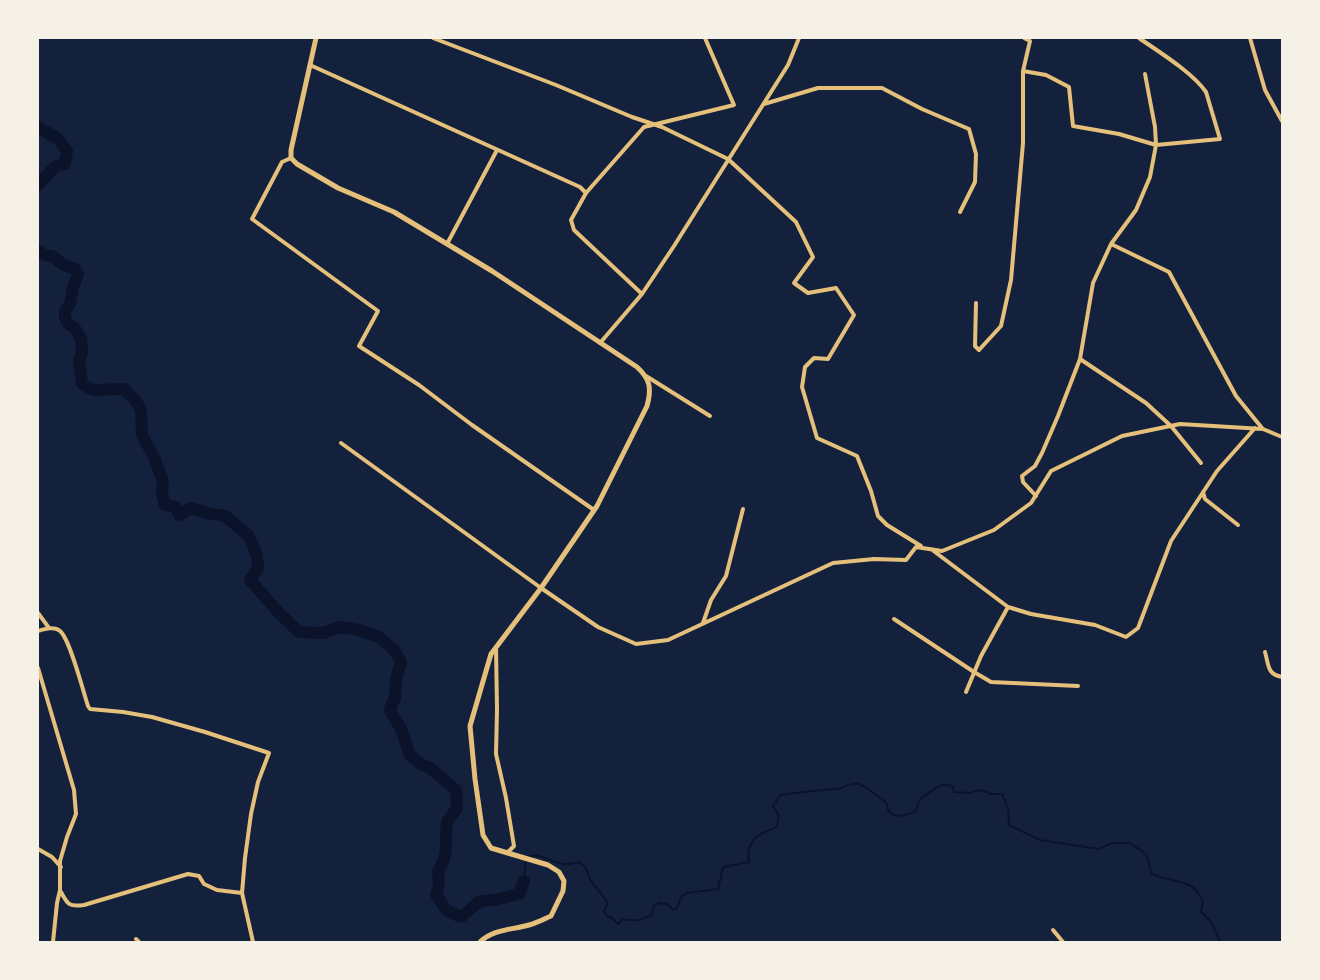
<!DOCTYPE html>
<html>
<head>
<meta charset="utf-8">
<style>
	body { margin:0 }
	#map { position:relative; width:1320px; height:980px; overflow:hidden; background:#14213d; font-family:Manrope,sans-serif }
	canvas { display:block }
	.frame { position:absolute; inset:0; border:39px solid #f6f1e7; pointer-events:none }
</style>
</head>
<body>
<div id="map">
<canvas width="1320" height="980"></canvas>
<div class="frame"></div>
</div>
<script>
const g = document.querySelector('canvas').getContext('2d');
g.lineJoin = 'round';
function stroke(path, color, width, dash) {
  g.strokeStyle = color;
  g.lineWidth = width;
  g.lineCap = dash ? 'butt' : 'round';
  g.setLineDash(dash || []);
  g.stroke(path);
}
stroke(new Path2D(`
	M524 881 526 858C538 850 551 863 564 864 568 865 574 863 579 862L585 867 590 879 608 903 604 911 607 916 611 917 618 924 623 919C635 922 641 920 652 915L653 907 659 903 667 904 672 909H676L679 904 681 897 687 893 718 889 723 867 749 862C747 852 750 840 759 835 765 831 772 830 777 826L779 816 773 806 780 795C799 792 818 790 837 789 846 788 848 782 859 784 865 786 880 798 886 802 889 822 903 816 916 811 917 808 917 805 919 802 920 798 938 786 942 785 943 785 951 785 952 786L954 792 969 793 980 790 992 794H1002L1008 808 1009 825 1040 840 1099 849 1112 843H1130L1146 854 1152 874C1164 880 1185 880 1195 889 1198 892 1201 898 1203 901L1201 912 1212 923 1220 942
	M1281 942 1282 940`), '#0b132b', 2);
stroke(new Path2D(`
	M38 127 58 139 67 151 65 164 56 166 38 185
	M38 250 44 255 52 256 64 265 75 269 78 274 73 287 70 304 65 311V317L68 324 74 327 81 338 82 352 79 361 82 384 93 390 124 389 136 401 141 410 142 435 154 457 163 481 162 494 165 505 176 507 179 515 191 508 207 513 225 516 248 535 257 555 258 568 250 580 279 613 299 632 323 633 340 627 359 630 379 637 394 650 401 662 396 679 395 698 391 706 390 711 401 729 410 755 421 764 430 768 456 790 457 808 447 822 446 835V848L444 860 438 871 439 885 436 894 446 910 461 917 480 901 495 900 519 894 524 881`), '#0b132b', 12);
stroke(new Path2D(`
	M433 38 556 85 632 117 662 127 728 159 796 222 813 257 794 283 808 293 836 288 854 315 828 359 814 358 805 367 802 387 817 438 857 456 871 491 878 516 887 525 921 546
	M1024 38 1030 41 1023 71 1046 75 1069 87 1073 126 1119 134 1156 145 1220 139 1206 92C1192 72 1159 52 1139 38
	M1250 38 1265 90 1282 121
	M310 65 580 187 586 193 571 220 574 230 642 294
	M764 104 818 88H882L922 109 969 129 976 154 975 182 960 212
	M291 158 282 162 252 219 378 311 359 346 419 385 472 425 594 510
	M586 193 644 127 734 105 705 38
	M447 244 497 150
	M1111 244 1169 272 1236 396 1262 428
	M976 303 975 346 979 350 1001 326 1011 280 1023 143V71
	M600 343 642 294 674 246 788 65 799 38
	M1080 359 1146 403 1171 426 1201 463
	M646 376 710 416
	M341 443 541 588 598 627 636 644 668 640 833 563 874 559 906 560 916 547 942 551 994 530 1031 503 1051 471 1122 436 1180 424 1263 429 1282 437
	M1203 492 1205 499 1238 525
	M1036 496 1023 482 1022 476 1035 466 1042 453 1058 416 1080 359 1093 283 1111 244 1136 210 1150 177 1156 145 1155 127 1145 74
	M931 549 1008 607 981 656 966 692
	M1008 607 1031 614 1095 625 1126 637 1138 628 1171 541 1217 471 1255 428
	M38 613 49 628
	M894 619 974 672 991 682 1078 686
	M703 623 711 600 726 576 743 509
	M38 631C45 629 54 626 60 631 70 639 83 691 88 706L90 709 123 712 152 717 205 732 269 753 258 782 251 814 245 858 242 893 253 942
	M496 647 497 710 496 754 506 798 514 846 507 853
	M1265 652C1269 666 1267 674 1282 677
	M38 668 74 790 76 814 67 837 60 861V890L57 903 53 942
	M38 849 52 857 61 867
	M61 892C68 905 69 907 84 905L188 874 199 876 204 884 217 890 242 893
	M1053 930 1063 942
	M136 939 139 942`), '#e5c07b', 4);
stroke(new Path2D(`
	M316 38 291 150V158L297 164 338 188 394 212 492 271 637 367C650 379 652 388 647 406L597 506 541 588 491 654 470 726 475 779 483 835 491 848 548 865 559 872 564 881 563 891 551 916C544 919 537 923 529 925 512 930 493 929 480 942`), '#e5c07b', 5);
</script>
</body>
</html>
